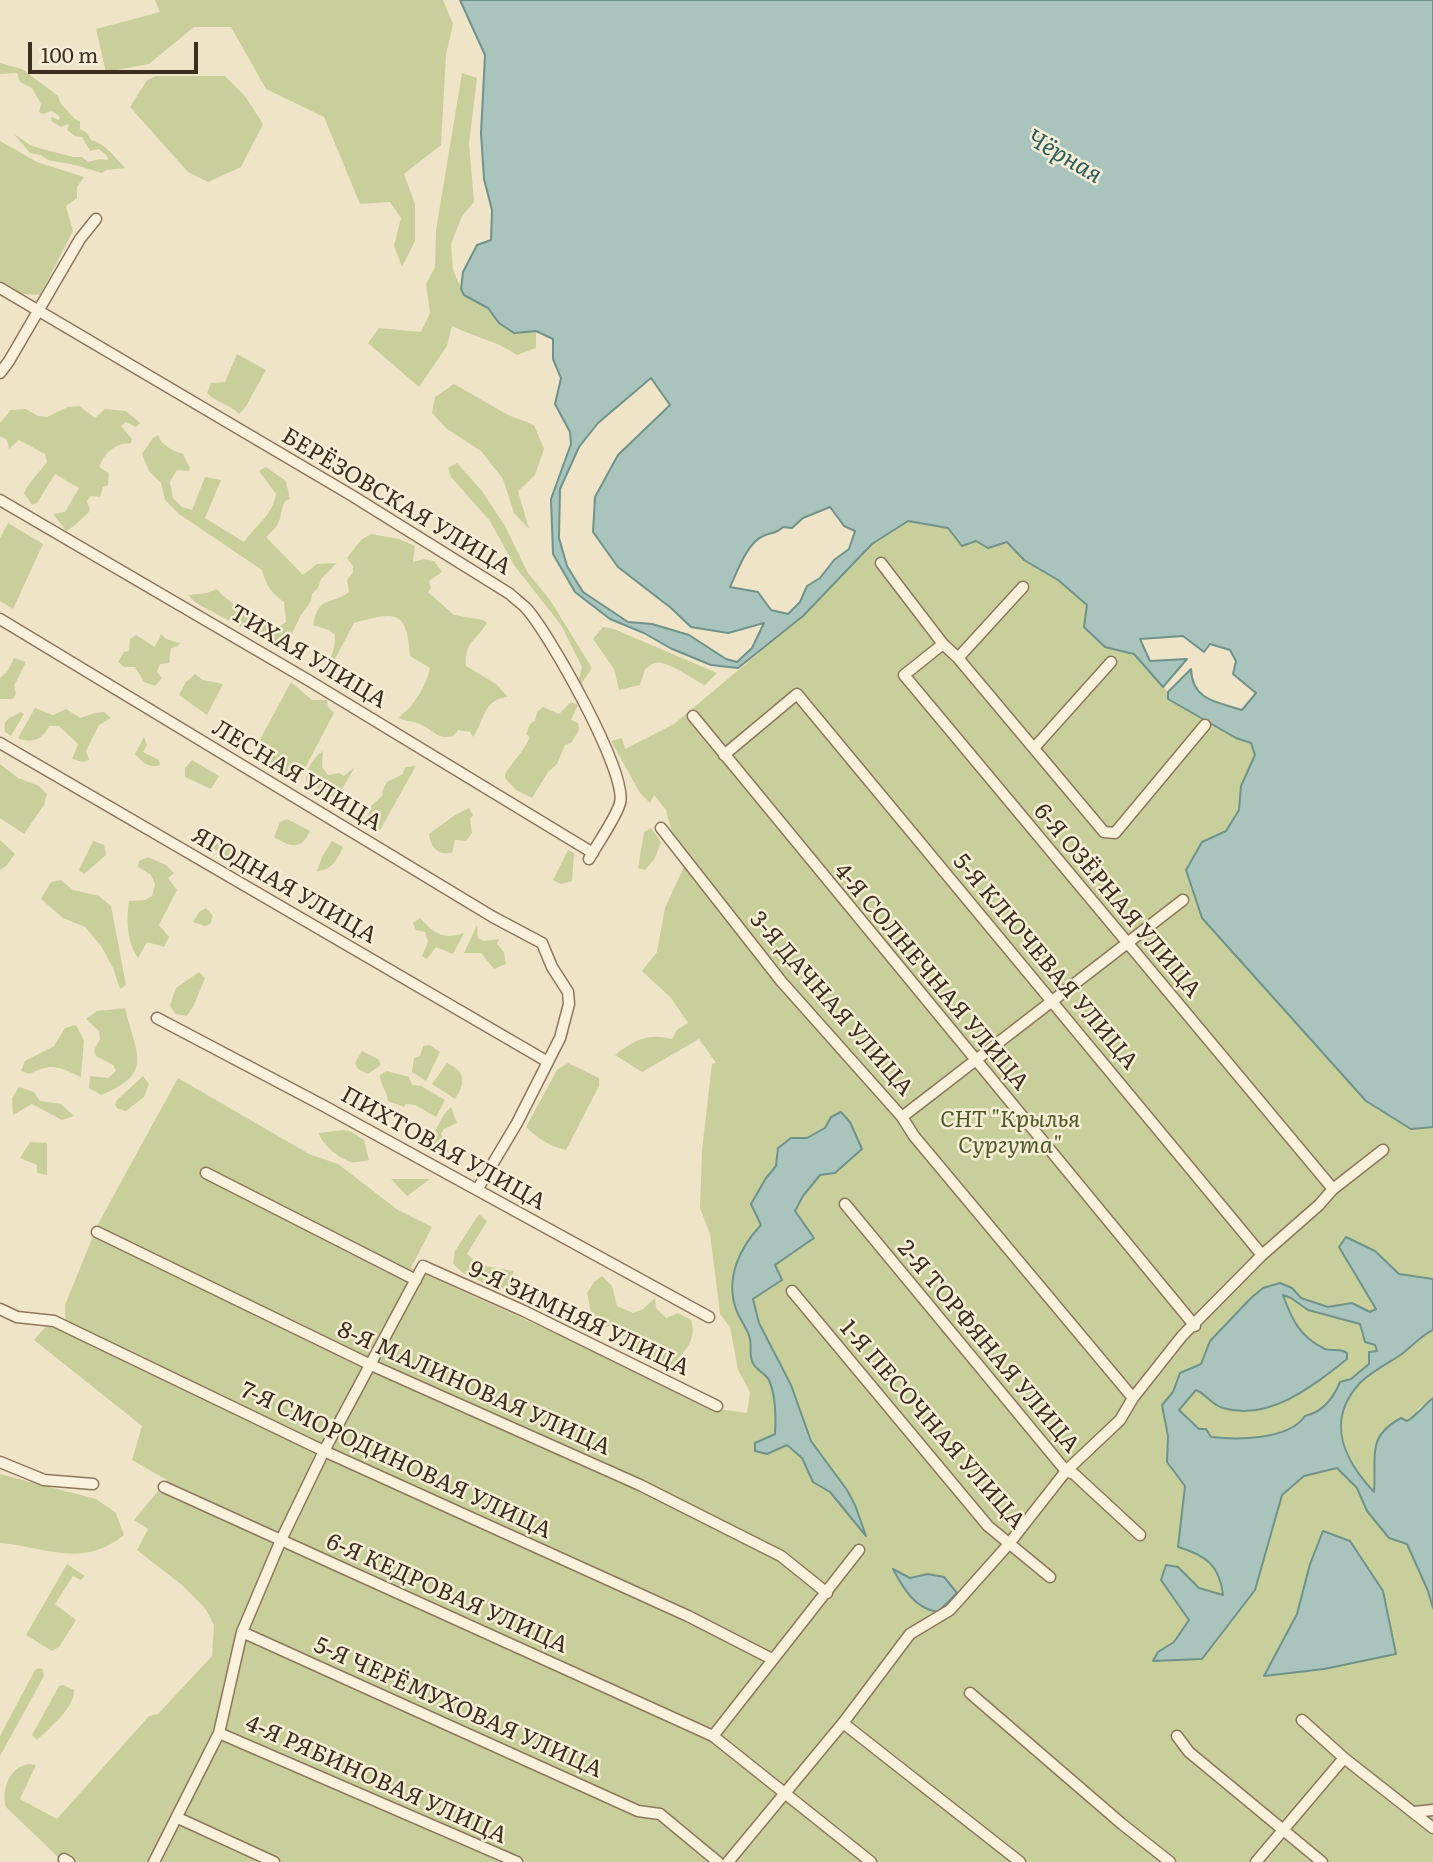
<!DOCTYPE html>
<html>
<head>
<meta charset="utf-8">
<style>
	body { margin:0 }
	#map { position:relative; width:1433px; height:1862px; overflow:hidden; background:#f0e4c8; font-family:Literata,serif }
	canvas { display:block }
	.scale { position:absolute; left:28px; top:42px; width:170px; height:32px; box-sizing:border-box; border:4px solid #3d2e20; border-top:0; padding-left:9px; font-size:21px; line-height:24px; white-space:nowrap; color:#3d2e20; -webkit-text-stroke:5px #f7eed8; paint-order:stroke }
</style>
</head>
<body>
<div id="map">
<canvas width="1433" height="1862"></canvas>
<div class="scale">100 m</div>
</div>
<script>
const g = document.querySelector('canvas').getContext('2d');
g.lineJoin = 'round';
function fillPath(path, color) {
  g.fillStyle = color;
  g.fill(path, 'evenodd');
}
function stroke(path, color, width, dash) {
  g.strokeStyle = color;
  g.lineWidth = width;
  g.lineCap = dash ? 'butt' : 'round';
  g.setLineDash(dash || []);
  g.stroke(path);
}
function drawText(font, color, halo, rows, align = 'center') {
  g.font = font + ' Literata,serif';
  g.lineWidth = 5;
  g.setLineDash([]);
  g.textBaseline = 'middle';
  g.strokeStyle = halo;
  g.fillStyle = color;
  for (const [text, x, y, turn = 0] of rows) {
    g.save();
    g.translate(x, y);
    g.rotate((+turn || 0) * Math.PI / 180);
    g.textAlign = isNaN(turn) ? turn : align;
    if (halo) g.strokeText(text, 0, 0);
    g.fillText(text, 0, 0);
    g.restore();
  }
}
fillPath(new Path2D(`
	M155 0H443L453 24 446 55 441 145 404 174 415 204V241L402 267 394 246 401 218 390 202 360 204 324 117 266 89 231 27H194L149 64 106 72 96 29 160 12Z
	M0 63 22 69 58 96 61 104 75 119 80 121V129L87 133 91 140C106 144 114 156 125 168L106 170 102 173 75 165 48 160 41 155 30 153 14 134 30 145 39 148 73 157H82L88 162 100 159 108 160 107 156 99 149 90 151 82 137 75 136 67 130 69 124 61 127 51 121 52 117 59 120 60 117 52 111 43 114 39 112 41 104 32 88 20 82 17 73 0 74Z
	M462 73 477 78 469 143 474 202 462 216 451 244 453 270 464 295 488 308 499 323 514 333 536 331V348L517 355C497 341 474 337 452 326L447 346 419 387 368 343 379 328 421 332 430 313 426 284 435 267 436 230Z
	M156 76H225L245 96 263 124 241 167 208 182 188 172 130 107 147 80Z
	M0 141 37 162 84 177 77 187V198L66 206 73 231 40 295 22 294 0 282Z
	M237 354 266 370 245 408 239 414C230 404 216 403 207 393L211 383 225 382Z
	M454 384 508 415 534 425 544 449 535 475 518 491 529 529 514 513 503 479 481 451 447 429 432 413 435 397Z
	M79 406 95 418 105 409 126 411 140 423 136 427 126 422 121 426 132 439 131 443C115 443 105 452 99 467L109 473 108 485 103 487 100 497 91 496 87 501 90 511 74 526 66 531 53 514 65 512 79 488 55 474 37 503 32 505 24 493C28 483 40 472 47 462L45 454 19 440 9 449 7 440 0 436V423L11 410 26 409 38 416 47 417 68 407Z
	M158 435C161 445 173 451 183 454L190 468 189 471 177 470 170 482 173 498 182 507 192 510 205 477 221 480 205 518 244 542C257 524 272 516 276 494L259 471 266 467 286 481 290 499 285 501C277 519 285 521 266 537L303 575 317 564 337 563 321 579 318 588 312 594C312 605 303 610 299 619 294 629 290 639 284 650L196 603 188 595 207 593 217 589C230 605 257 619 277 628L286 622 284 602C271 593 266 585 262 570L179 514 165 500 161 483 149 471 142 454 153 438Z
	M457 463 482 491 505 526 528 573 550 600 592 668 575 693 582 667 561 625 514 565 490 521 451 477 448 468Z
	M908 521 949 528 976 541 1007 542 1024 560 1058 580 1087 606 1125 650 1134 654 1168 692 1169 699 1236 738 1251 743 1255 755 1241 786 1239 810 1226 831 1202 842 1411 1129 1433 1127V1279L1399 1274 1375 1251 1339 1247 1376 1308 1370 1312 1352 1303 1328 1307 1301 1298 1292 1288 1280 1283 1263 1288 1251 1298 1210 1341 1201 1364 1180 1373 1173 1392 1162 1405 1168 1436 1167 1462 1185 1485 1178 1547C1207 1556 1220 1565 1223 1596L1199 1588 1178 1567 1162 1580 1189 1620 1174 1642 1159 1652 1154 1661 1202 1659 1255 1590 1282 1495 1304 1476 1337 1468 1357 1489 1367 1511 1407 1544 1428 1591 1433 1608V1862H56L59 1858 6 1807C0 1788 13 1759 36 1765L20 1799 57 1819 149 1716 158 1714 212 1656 214 1625 205 1608 182 1585 137 1550 148 1529 134 1520 167 1480 132 1460 142 1426 34 1340 48 1324 66 1333 65 1305 98 1224 178 1078 309 1154 338 1164 398 1210 432 1227 411 1268 590 1349 711 1408 747 1413 750 1392 738 1370 730 1327 720 1314 710 1234 700 1208 702 1150 712 1064 716 1063 699 1039 642 1072 615 1055C635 1040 647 1033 672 1039L677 1030 688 1023 671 998 642 971 657 952 665 908 688 858 673 837 666 810 654 795 650 803 640 793 611 741 622 738 625 749 674 724 803 616 872 544ZM1310 1564 1396 1654 1324 1669 1264 1675 1297 1614Z
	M8 523 43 544 13 609 0 601V538Z
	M371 534 399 539 415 546 413 562 425 559 434 561 442 572 429 581 431 588 428 592 454 615 483 620 487 623C476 641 464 642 466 666L496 684 508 697C483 699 485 720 473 737L470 732 458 730 453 736C437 740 435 731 422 725 415 721 407 722 399 718 403 712 407 711 411 706 420 694 427 682 430 668L410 656C407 610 396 611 354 623L334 661 332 673H324L323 667C333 657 335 649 335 635L329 630 313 625C319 594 331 606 349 592L347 580 353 572V566L347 558 361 540Z
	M603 627 614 629 717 673 705 685C693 680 668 660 656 663 652 663 649 667 645 669L640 685 619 690 614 669 593 639Z
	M161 634 166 639 180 643 178 646 171 648 169 663 160 664 157 672 162 678 155 686 144 682 135 667H124L118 662 124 652 129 651 130 639 136 635 155 647Z
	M14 658 26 662 14 686 16 693 13 699H0V678L7 672Z
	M195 674 203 680 223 684 207 715 179 695 186 682Z
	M291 682 312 700H327L328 707 334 713 303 772 294 777 261 757 258 743Z
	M571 702 578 705 571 720 578 723 579 730 571 743 565 745 557 764 548 772 532 798 516 790 505 778V774C513 761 524 751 530 737L526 734 530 724 535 721 537 712 543 707 559 714Z
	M35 708 53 715 66 709 80 718 95 713 104 712 111 718 99 725 86 751 89 760 83 762 72 759 78 744 59 726H49C44 738 31 745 18 738Z
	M21 712 24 714 11 736 5 732C2 718 12 718 21 712Z
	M144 737 147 745 143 752 159 760 160 765C149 769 142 762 135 754Z
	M323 751 322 767 328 775 339 773 344 776 355 767 336 799 306 781C307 769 312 758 323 751Z
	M192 760 219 776 211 789 185 777V768Z
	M0 764 18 778 39 786 47 794 44 805 24 834 0 818Z
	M416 766 380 830 375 829 368 817 370 807 383 795 382 791 387 782 403 774 405 767Z
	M469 808 473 815 470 819 472 833 466 841 455 840 452 853C438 855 431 849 429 834L455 815Z
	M287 819 310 831C301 851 291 847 274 837L280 822Z
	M651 828 661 842 655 858 645 870 638 868 644 832Z
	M0 840 15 854 6 866 0 870Z
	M224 840 249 855 247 862 242 868 213 848 217 843Z
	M93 841 104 845 106 855 84 874 79 870Z
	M332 841 343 847C337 860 332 870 317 871L322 857Z
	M568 850 574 853 572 881 561 884 553 880Z
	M148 857 166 865 174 873 168 878 177 890 159 925 169 937 164 947 147 942 138 958C127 942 126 920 129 901L145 900 152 896 155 884 151 875 138 867 139 861Z
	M61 880 73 890 99 896 111 906 126 985 120 989 113 968 101 946 85 927 63 918 41 899 51 882Z
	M206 908 213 916 210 924 205 926 193 922 199 912Z
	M420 918C435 934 443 940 464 933L453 954 436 947 427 959 422 956 428 942 425 932 416 930 413 923Z
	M477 925 478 938 484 941 499 939 497 944 504 952 506 964 494 969 481 953H464Z
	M199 972 205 978 194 1005 187 1016 175 1014 170 1005 176 988Z
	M125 1008C136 1055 155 1073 101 1095L89 1088 90 1076 108 1078 116 1071 113 1065 96 1056 94 1050 100 1039 99 1031 86 1019 97 1011Z
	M76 1025 84 1040 81 1077C59 1067 52 1062 30 1074L21 1071 25 1061 54 1046 65 1028Z
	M430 1045 440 1052 426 1081 412 1072 414 1058 420 1056 423 1046Z
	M362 1051 378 1059 381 1065 368 1074 358 1069 355 1063Z
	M447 1063C467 1072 465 1084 455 1099L432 1084Z
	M568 1063 599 1078V1086L566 1150C550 1146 538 1139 526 1127L557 1070Z
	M387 1071 409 1077 412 1085 421 1086 445 1100 436 1117 415 1105 406 1104 404 1107 388 1101C387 1091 380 1085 380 1075Z
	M143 1076 149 1084 144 1097 126 1111 118 1109 115 1105 117 1100Z
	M19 1087 34 1092 40 1101 61 1104 74 1116 62 1120 32 1104 13 1115 12 1098Z
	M451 1107 457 1123 444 1129 441 1134 449 1151 442 1158 425 1149 445 1113Z
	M343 1130 352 1132 364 1140 369 1160C363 1161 356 1163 351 1162 339 1158 322 1145 319 1133Z
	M30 1142 47 1143V1175L37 1173V1165L20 1158Z
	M391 1179H430L407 1196Z
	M479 1214 487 1221 467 1254 479 1265 513 1271 514 1292C495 1286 465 1280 453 1263L455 1251Z
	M602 1276 612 1286 617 1306 633 1313 643 1309 655 1298 656 1308 666 1318 678 1313 691 1320C698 1339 684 1352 672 1366L660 1365 643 1356 614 1325 605 1327 591 1313 587 1293 594 1282Z
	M1283 1295 1291 1298 1308 1310 1360 1324 1361 1334 1370 1345H1376L1377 1351C1368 1366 1357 1378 1340 1382 1333 1399 1323 1412 1305 1416 1292 1436 1235 1444 1212 1437 1200 1434 1187 1419 1179 1410L1196 1389 1203 1392 1219 1408 1328 1351 1300 1332Z
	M1433 1330V1398L1418 1409 1414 1418 1407 1421 1375 1493C1346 1458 1324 1424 1359 1384 1369 1373 1387 1365 1399 1356 1411 1348 1420 1336 1433 1330Z
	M0 1474 96 1499 116 1513 124 1535C81 1569 48 1547 0 1543Z
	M67 1564 85 1576 81 1580 73 1576 55 1604 76 1620 59 1647 52 1651 26 1635Z
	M39 1668 42 1669 44 1676 0 1756V1736L35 1670Z
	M63 1685 74 1690C74 1709 50 1727 37 1740L32 1735 59 1686Z`), '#c9cf9b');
const water = new Path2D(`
	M460 0H1433V1127L1411 1129 1366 1101 1202 918 1186 870 1202 842 1226 831 1239 810 1241 786 1255 755 1251 743 1236 738 1168 699V692L1191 669C1192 700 1216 702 1242 710L1256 693 1233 674 1236 661 1230 650 1210 644 1204 652 1183 636 1140 639 1150 661 1187 659 1163 687 1134 654 1105 647 1084 627 1087 605 1058 580 1024 560 1007 542 988 548 976 541 962 546 948 528 908 521 872 544 803 616 738 668 711 665 670 648 644 633 610 619 575 592 553 554 551 499 571 444 570 432 555 404 561 378 553 359V339L536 331 514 333 499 323 488 308 464 295 461 289 463 272 477 245 491 240 492 210 484 179 481 133 485 55ZM651 378 670 405 618 455 595 497 593 532 618 567 671 608 691 627 728 633 764 623 752 648 737 662 726 659 689 635 652 624 628 622 583 592 567 566 559 538 560 489 579 447 598 423ZM830 507 844 526 855 531 849 549 834 560 820 578 807 586 800 602 788 614 771 610 758 592 730 587C737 572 747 543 763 536 772 532 776 534 783 527L792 528 803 518Z
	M841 1112 850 1122 862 1149 835 1173 820 1175 803 1196 795 1211 814 1238 775 1265 782 1280 753 1299 759 1323 791 1385 811 1441 847 1490 855 1505 866 1536 830 1492 813 1482 802 1458 787 1445 767 1454 755 1451V1443L775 1434C776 1418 776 1396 769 1380 766 1374 758 1371 754 1365 748 1357 752 1347 750 1339 748 1329 739 1319 736 1309 725 1278 740 1247 761 1225L751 1204 766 1178 776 1166 778 1148 791 1138H807L825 1128 831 1117Z
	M1346 1237 1375 1251 1399 1274 1433 1279V1330C1420 1336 1411 1348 1399 1356 1387 1364 1369 1373 1359 1384 1325 1422 1344 1460 1374 1492 1377 1458 1365 1437 1401 1418L1407 1421C1415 1417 1424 1405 1433 1398V1608L1428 1591 1407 1544 1389 1538 1367 1511 1357 1488 1337 1468 1304 1476 1282 1495 1255 1590 1202 1659 1153 1661 1158 1652 1174 1642 1189 1620 1161 1580 1166 1565 1178 1567 1199 1588 1223 1595C1220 1566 1206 1555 1178 1547L1185 1486 1167 1462 1168 1436 1162 1405 1173 1392 1180 1373 1201 1364 1210 1341 1251 1298 1263 1288 1280 1283 1292 1288 1301 1298 1328 1307 1352 1303 1370 1312 1376 1309 1339 1247ZM1283 1295 1291 1298 1308 1310 1360 1324 1365 1342 1375 1345 1377 1351 1369 1352V1364L1351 1379 1340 1382C1333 1399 1323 1412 1305 1416 1289 1440 1237 1440 1211 1437L1206 1429H1199L1179 1410 1196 1390C1206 1394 1212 1405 1223 1408 1268 1422 1313 1386 1347 1359V1353C1339 1347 1333 1352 1325 1349 1300 1337 1292 1320 1283 1295Z
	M1323 1531 1350 1541 1383 1591 1396 1654 1324 1669 1264 1676 1297 1614 1310 1564Z
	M893 1569 910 1578 928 1574 944 1577 957 1593 938 1612C915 1609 903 1588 893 1569Z`);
fillPath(water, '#a9c4bc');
stroke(water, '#6f938a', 2);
const street = new Path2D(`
	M0 288 351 495 510 594C515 599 521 603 526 608 549 633 628 773 620 803 617 816 596 846 589 859
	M0 373 9 361 80 239 96 219
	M0 500 308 680 593 853
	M881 563 943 644 958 658 1104 832 1115 833 1205 725
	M0 619 493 917 542 943 552 967 568 992 569 1004 560 1038 517 1123 477 1190
	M943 644 904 675 1333 1189
	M958 658 1023 587
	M693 716 1195 1326
	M0 743 548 1062
	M1034 748 1111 662
	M724 755 797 694 1262 1255
	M661 828 781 981 902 1117 914 1136 1133 1398
	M157 1018 324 1106 709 1317
	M902 1117 1183 900
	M206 1173 416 1280
	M845 1204 1066 1471 1074 1474 1140 1535
	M97 1232 371 1365 640 1485 781 1556 827 1593
	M792 1291 988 1526 1050 1577
	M0 1309 17 1317 54 1321 324 1451 688 1616 772 1659
	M0 1462 44 1480 93 1484
	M164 1487 713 1736 871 1862
	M242 1632 638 1811 660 1814 718 1862
	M970 1693 1122 1824 1170 1862
	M1302 1720 1344 1758 1433 1828
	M843 1723 1020 1862
	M219 1733 517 1862
	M713 1736 859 1550
	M1177 1736 1189 1752 1322 1862
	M1414 1812 1433 1810
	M178 1818 274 1862
	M64 1859 69 1862
	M154 1862 219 1733 242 1632 281 1540 324 1451 423 1266 524 1311 717 1406
	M728 1862 843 1723 910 1634 950 1610 1008 1545 1066 1471 1120 1420 1133 1398 1182 1336 1262 1255 1319 1205 1333 1189 1383 1150
	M1256 1862 1344 1758`);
stroke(street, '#8d765c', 13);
stroke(street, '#faf1dc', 10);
drawText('23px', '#3d2e20', '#f7eed8', [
	["БЕРЁЗОВСКАЯ УЛИЦА",396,502,31],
	["ТИХАЯ УЛИЦА",308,657,31],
	["ЛЕСНАЯ УЛИЦА",297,776,31],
	["ЯГОДНАЯ УЛИЦА",284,886,30],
	["6-Я ОЗЁРНАЯ УЛИЦА",1117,901,50],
	["5-Я КЛЮЧЕВАЯ УЛИЦА",1045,962,50],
	["4-Я СОЛНЕЧНАЯ УЛИЦА",931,977,50],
	["3-Я ДАЧНАЯ УЛИЦА",831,1004,49],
	["ПИХТОВАЯ УЛИЦА",443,1149,29],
	["9-Я ЗИМНЯЯ УЛИЦА",579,1319,25],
	["2-Я ТОРФЯНАЯ УЛИЦА",988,1347,50],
	["8-Я МАЛИНОВАЯ УЛИЦА",474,1389,24],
	["1-Я ПЕСОЧНАЯ УЛИЦА",932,1425,49],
	["7-Я СМОРОДИНОВАЯ УЛИЦА",396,1461,25],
	["6-Я КЕДРОВАЯ УЛИЦА",447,1594,24],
	["5-Я ЧЕРЁМУХОВАЯ УЛИЦА",458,1708,24],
	["4-Я РЯБИНОВАЯ УЛИЦА",376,1780,24]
]);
drawText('italic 23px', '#4d5a26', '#f7eed8', [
	["CНТ \"Крылья",1010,1120],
	["Сургута\"",1010,1146]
]);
drawText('italic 24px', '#2f5d5a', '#f7eed8', [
	["Чёрная",1064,157,30]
]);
</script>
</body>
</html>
